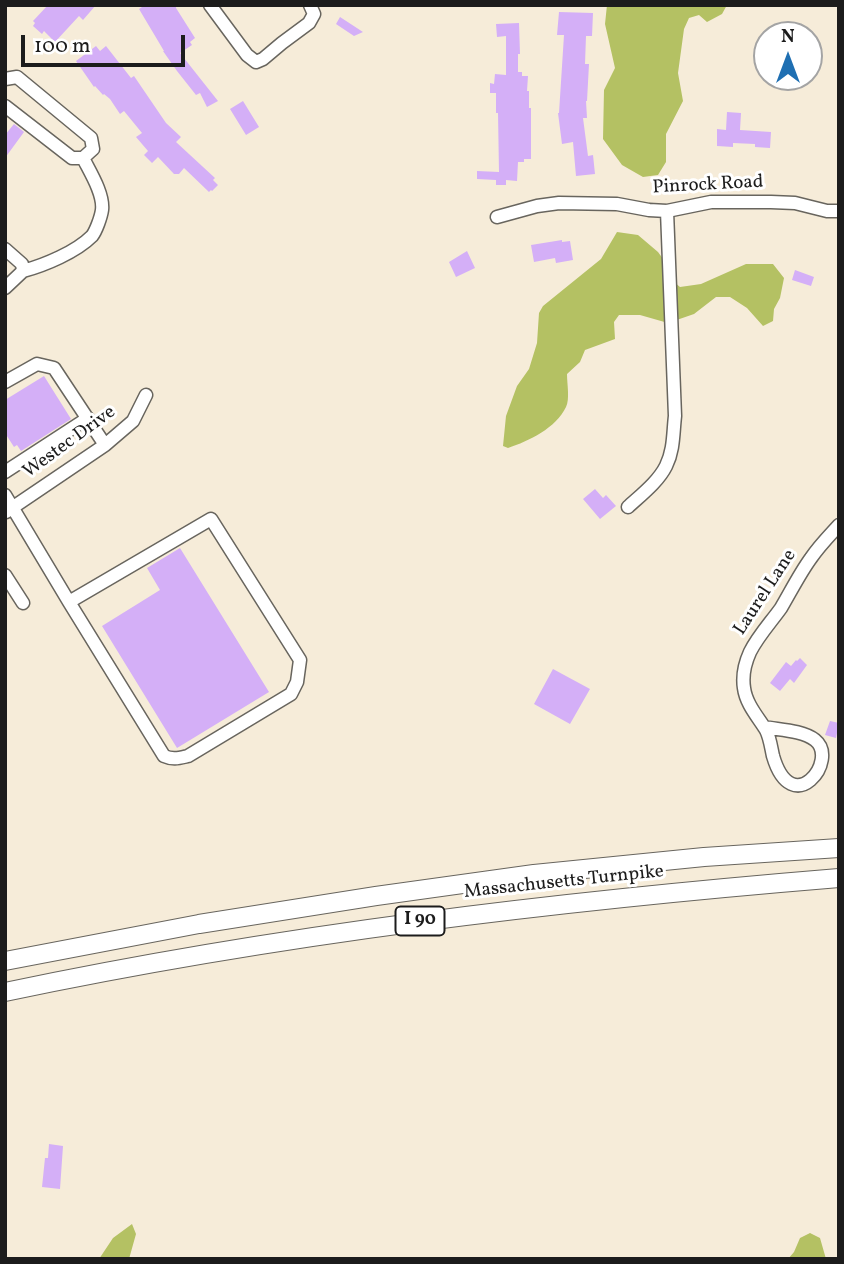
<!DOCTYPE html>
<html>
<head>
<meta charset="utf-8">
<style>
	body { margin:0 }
	#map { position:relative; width:844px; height:1264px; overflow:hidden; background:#f6ecd9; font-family:Vollkorn,serif }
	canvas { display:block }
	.frame { position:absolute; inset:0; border:7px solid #1c1c1c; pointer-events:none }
	.north { position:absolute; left:753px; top:21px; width:70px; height:70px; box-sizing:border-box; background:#fff; border:2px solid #a4a4a4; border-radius:50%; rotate:0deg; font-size:19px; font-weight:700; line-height:28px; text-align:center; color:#1c1c1c }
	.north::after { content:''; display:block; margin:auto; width:24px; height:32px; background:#1f6fb2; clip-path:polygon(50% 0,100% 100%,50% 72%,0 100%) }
	.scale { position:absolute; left:21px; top:35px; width:164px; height:32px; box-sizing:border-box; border:4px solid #1c1c1c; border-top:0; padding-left:9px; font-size:21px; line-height:24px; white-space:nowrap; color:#1c1c1c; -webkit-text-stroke:5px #fff; paint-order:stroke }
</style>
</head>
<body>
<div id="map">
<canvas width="844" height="1264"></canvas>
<div class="frame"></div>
<div class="north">N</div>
<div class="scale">100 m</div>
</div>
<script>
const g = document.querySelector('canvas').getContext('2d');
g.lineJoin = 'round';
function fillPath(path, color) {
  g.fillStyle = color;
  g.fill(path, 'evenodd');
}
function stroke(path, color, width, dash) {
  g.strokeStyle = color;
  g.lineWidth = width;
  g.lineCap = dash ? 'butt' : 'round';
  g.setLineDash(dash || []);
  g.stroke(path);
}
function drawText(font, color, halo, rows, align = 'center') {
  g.font = font + ' Vollkorn,serif';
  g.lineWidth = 6;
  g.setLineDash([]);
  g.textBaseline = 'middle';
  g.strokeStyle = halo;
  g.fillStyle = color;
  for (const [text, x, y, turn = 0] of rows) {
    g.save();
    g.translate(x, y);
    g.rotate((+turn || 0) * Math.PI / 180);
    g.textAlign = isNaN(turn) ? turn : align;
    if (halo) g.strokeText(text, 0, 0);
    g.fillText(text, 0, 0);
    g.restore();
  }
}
fillPath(new Path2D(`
	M607 5H727L722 14 707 22 699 15 689 18 684 29 678 73 683 101 666 134V162L658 175 643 177 622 165 603 139 604 90 615 68 605 24Z
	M617 232 638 235 658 252 666 263 668 277 680 287 701 284 746 264H773L784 278 780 298 774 309 773 321 763 326 747 308 730 297H716L694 314 668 323 640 315H619L614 322 615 339 585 350 580 362 567 374C567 384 570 399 566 407 556 428 529 441 508 448L503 446 506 416 517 386 529 369 537 343 539 313 543 306 601 259Z
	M132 1224 136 1234 129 1259H99L113 1238Z
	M810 1233 820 1238 826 1259H788L794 1252 800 1238Z`), '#b4c163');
fillPath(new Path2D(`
	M48 5H96L83 20 79 16 55 42 44 31 42 34 33 26 35 23 33 21Z
	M145 5H176V8L195 38 190 42 192 45 180 53 218 101 207 107 200 93 196 95 177 71 163 51H164L139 9Z
	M559 12 593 13 592 36H586L585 64H589L587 101H586L587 118H583L588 156 593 155 595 174 576 176 573 142 562 144 558 113H559L564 35H557Z
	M340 17 363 32 354 36 336 24Z
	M519 23 520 54H518V72H522V76H528L527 91H529V108H531V159H524V162H518L517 181 506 180V185H496V180L477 179V171L499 172 498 113H496V93H490V83L494 84 495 74 506 75V36L497 37 496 24Z
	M96 46 100 51 106 46 131 78 134 76 166 123 181 137 176 142 215 178 213 180 218 185 212 191 211 190 209 192 184 168 179 174H174L158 157 152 163 144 155 148 151 136 137 142 133 124 111 120 114 110 99 104 94 103 95 95 86 94 87 76 61Z
	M243 101 259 127 246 135 230 109Z
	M727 112 741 113 740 130 771 132 770 148 755 147V144L733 143V147L717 146V129L726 130Z
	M14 124 24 132 5 158V135Z
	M562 240V242L570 241 573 260 556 263 555 258 534 262 531 245Z
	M467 251 475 268 456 277 449 262Z
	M795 270 814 277 811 286 792 280Z
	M44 376 71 419 21 451 17 445 14 447 5 433V400Z
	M595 489 603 498 606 495 616 506 600 519 583 499Z
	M180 548 269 692 177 748 102 626 160 590 147 568Z
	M800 658 807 665 794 683 790 679 780 691 770 683 786 662 791 666 796 660 797 661Z
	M553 669 590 689 570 724 534 704Z
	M830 721 839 723 836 738 825 735Z
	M49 1144 63 1146 60 1189 42 1187 45 1158H48Z`), '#d4aff7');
const minor = new Path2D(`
	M210 5 247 55 256 62 263 59 282 43 309 23 314 14 310 5
	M5 79 17 77 91 138 93 149 83 158H72L5 106
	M497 217 537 206 559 203 617 204 649 210 667 211 711 202H771L795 203 827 211H839
	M5 249 22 264 23 271 5 288
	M23 271C45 265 76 252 92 236 96 231 101 217 102 210 104 194 90 172 83 158
	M5 382 37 364 54 368 105 445
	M5 472 88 418
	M5 495 69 602 164 756C173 760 179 758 188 756L291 694 297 682 300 660 211 519 69 602
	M628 507C641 495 658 482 666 466 674 450 673 433 675 416L667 211
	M6 512 105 445 133 421 146 395
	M5 575 23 603
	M764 727C779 730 802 730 815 740 840 760 792 821 773 756 771 747 770 738 766 730 758 717 746 704 744 688 742 675 745 663 750 652 758 636 771 622 781 608 791 591 800 573 811 558 819 546 829 536 839 525`);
const highway = new Path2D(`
	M5 961 199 924 376 896 534 874 704 857 839 848
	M5 992C280 934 559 901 839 878`);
stroke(minor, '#68655e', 15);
stroke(highway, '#68655e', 20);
stroke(minor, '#fff', 12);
stroke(highway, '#fff', 18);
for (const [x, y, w] of [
	[420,921,49]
]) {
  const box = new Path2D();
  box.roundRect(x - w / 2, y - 14.5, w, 29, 5);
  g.fillStyle = '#fff';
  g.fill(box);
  stroke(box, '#1c1c1c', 2);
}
drawText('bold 18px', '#1c1c1c', null, [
	["I 90",420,921]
]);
drawText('19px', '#1c1c1c', '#fff', [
	["Pinrock Road",708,186,-3],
	["Westec Drive",70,443,-36],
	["Laurel Lane",766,593,-57],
	["Massachusetts Turnpike",564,883,-6]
]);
</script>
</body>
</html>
